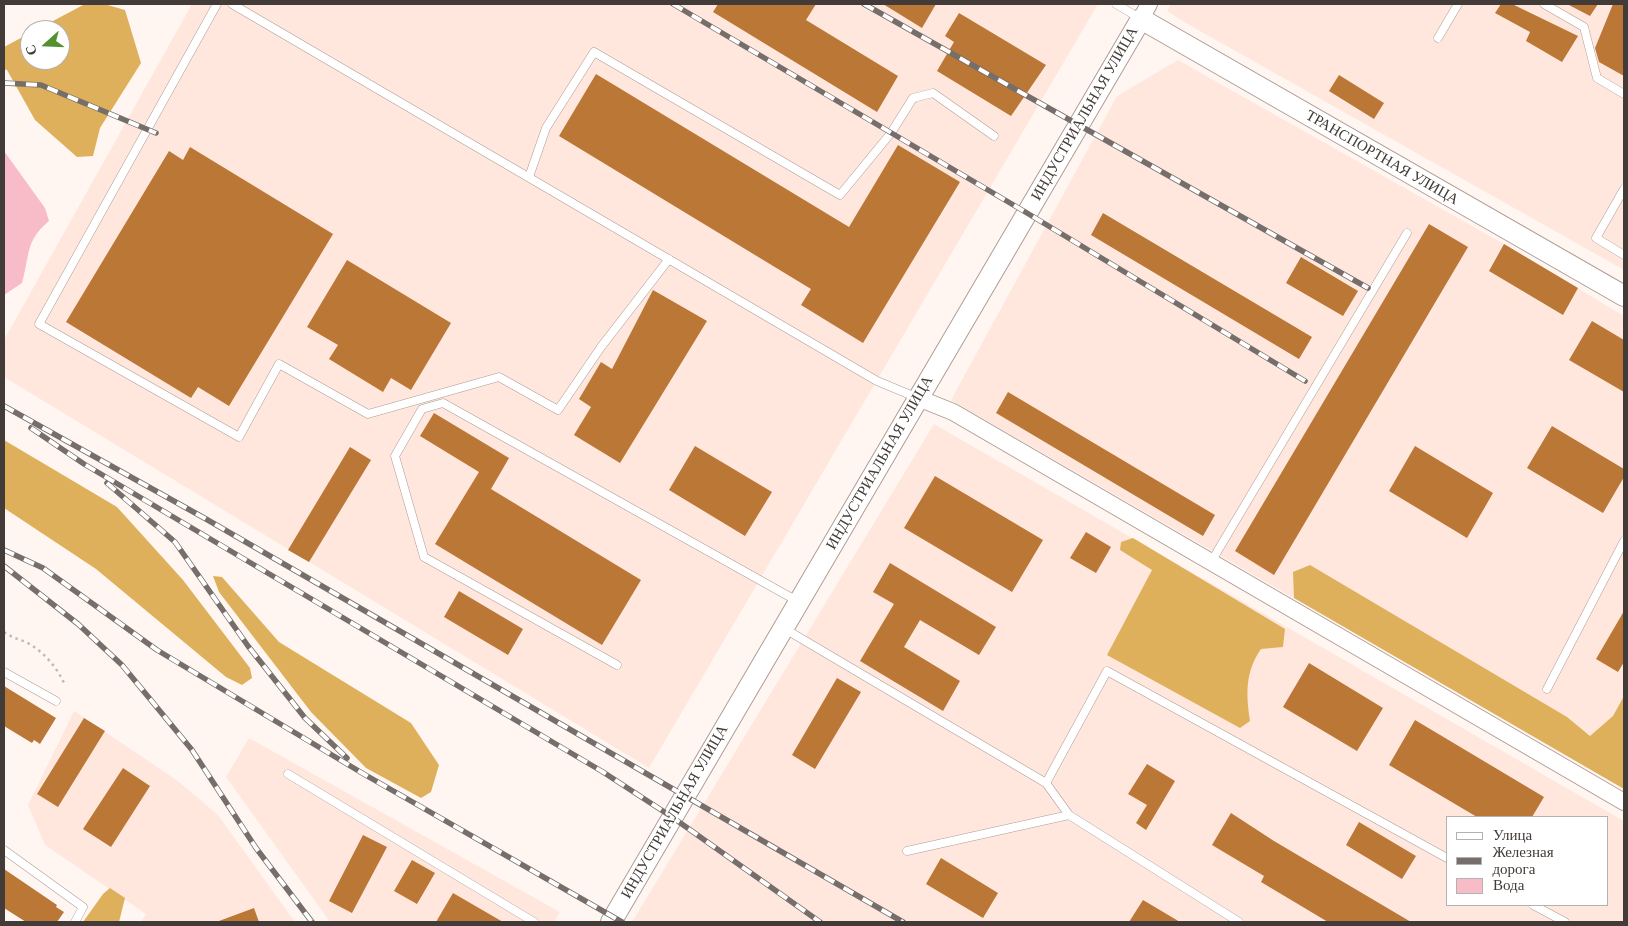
<!DOCTYPE html>
<html>
<head>
<meta charset="utf-8">
<style>
	body { margin:0 }
	#map { position:relative; width:1628px; height:926px; overflow:hidden; background:#fff6f2; font-family:Georgia,serif }
	canvas { display:block }
	.frame { position:absolute; inset:0; border:5px solid #433b37; pointer-events:none }
	.legend { position:absolute; left:1446px; top:816px; width:162px; height:90px; box-sizing:border-box; background:#fff; border:1px solid #b4b1af; margin:0; padding:6px 9px; list-style:none; font-size:15px; color:#433b37 }
	.legend li { display:flex; align-items:center; gap:10px; height:25px }
	.legend b { width:25px; border:1px solid #b4b1af }
	.north { position:absolute; left:20px; top:20px; width:50px; height:50px; box-sizing:border-box; background:#fff; border:1px solid #b4b1af; border-radius:50%; rotate:250deg; font-size:14px; font-weight:700; line-height:20px; text-align:center; color:#433b37 }
	.north::after { content:''; display:block; margin:auto; width:18px; height:22px; background:#529030; clip-path:polygon(50% 0,100% 100%,50% 72%,0 100%) }
</style>
</head>
<body>
<div id="map">
<canvas width="1628" height="926"></canvas>
<div class="frame"></div>
<ul class="legend">
<li><b style="height:6px;background:#fff"></b>Улица</li>
<li><b style="height:6px;background:#766e6a"></b>Железная дорога</li>
<li><b style="height:14px;background:#f7bcc7"></b>Вода</li>
</ul>
<div class="north">С</div>
</div>
<script>
const g = document.querySelector('canvas').getContext('2d');
g.lineJoin = 'round';
function fillPath(path, color) {
  g.fillStyle = color;
  g.fill(path, 'evenodd');
}
function stroke(path, color, width, dash) {
  g.strokeStyle = color;
  g.lineWidth = width;
  g.lineCap = dash ? 'butt' : 'round';
  g.setLineDash(dash || []);
  g.stroke(path);
}
function drawText(font, color, halo, rows, align = 'center') {
  g.font = font + ' Georgia,serif';
  g.lineWidth = 4.5;
  g.setLineDash([]);
  g.textBaseline = 'middle';
  g.strokeStyle = halo;
  g.fillStyle = color;
  for (const [text, x, y, turn = 0] of rows) {
    g.save();
    g.translate(x, y);
    g.rotate((+turn || 0) * Math.PI / 180);
    g.textAlign = isNaN(turn) ? turn : align;
    if (halo) g.strokeText(text, 0, 0);
    g.fillText(text, 0, 0);
    g.restore();
  }
}
fillPath(new Path2D(`
	M192 4H1098L649 768 4 377V340Z
	M1171 4H1624V270L1184 22 1167 11Z
	M1178 60 1504 244 1624 316V789L951 400 1117 96Z
	M934 424 1624 821V922H632ZM1447 817H1607V905H1447Z
	M74 711 178 781 218 815 295 922H141L146 914 45 845 28 805Z
	M249 738 560 912 554 922H330L226 777Z`), '#ffe7de');
fillPath(new Path2D(`
	M85 4H104L125 10 141 63 100 128 93 156 77 157 35 120 7 70 4 69V47L30 33V60H60V30H36Z
	M4 440 117 507 183 580 250 668 252 678 242 685 226 677 96 569 4 508Z
	M1133 538 1285 629 1283 647 1261 649C1245 672 1246 694 1250 721L1240 728 1107 655 1152 570 1120 550 1121 542Z
	M1310 565 1567 717 1590 736 1613 716 1624 696V789L1294 598 1293 572Z
	M213 576 222 577 279 642 411 723 439 765 431 792 421 798 366 768 311 712 219 592Z
	M110 888 125 898 119 922H83L103 894Z`), '#dfb05b');
fillPath(new Path2D(`
	M4 151 45 208 49 221C25 241 30 255 22 283L4 295Z`), '#f7bcc7');
fillPath(new Path2D(`
	M718 4H816L806 20 898 76 877 112 713 12Z
	M883 4H936L922 28Z
	M1501 4H1512L1578 36 1562 62 1526 41 1530 32 1495 13Z
	M1567 4H1598L1590 16Z
	M1613 4H1624V76L1599 62 1595 48Z
	M959 13 1046 65 1011 116 937 71 954 42 945 36Z
	M596 74 849 227 898 145 960 182 863 343 801 305 811 289 559 136Z
	M1339 75 1384 103 1374 119 1329 91Z
	M190 147 333 234 229 406 198 387 191 398 66 322 169 151 183 160Z
	M1103 213 1312 337 1299 359 1091 235Z
	M1429 224 1468 247 1274 575 1235 551Z
	M1504 244 1578 288 1563 315 1489 271Z
	M1301 257 1358 291 1343 316 1286 283Z
	M347 260 451 323 411 390 391 378 383 392 329 359 338 345 307 327Z
	M653 290 707 321 620 463 574 435 591 407 579 399 601 362 612 369Z
	M1592 321 1624 340V392L1569 360Z
	M1008 392 1215 515 1203 536 996 413Z
	M434 413 509 458 491 489 641 580 602 645 435 544 479 472 420 436Z
	M1552 426 1624 469V477L1603 513 1527 468Z
	M695 446 772 492 745 536 669 490Z
	M1415 446 1493 493 1467 538 1389 491Z
	M350 447 371 460 309 562 288 550Z
	M935 476 1043 540 1012 592 904 528Z
	M1086 532 1111 547 1096 573 1070 558Z
	M890 563 996 627 979 655 920 620 904 647 960 681 943 711 860 661 894 604 873 592Z
	M459 591 523 629 508 655 444 617Z
	M1624 611V662L1618 672 1596 659Z
	M1309 663 1383 708 1357 751 1283 707Z
	M837 678 861 692 815 769 792 755Z
	M4 686 56 718 40 744 34 740 32 743 4 726Z
	M84 718 105 731 58 807 37 794Z
	M1415 720 1544 797 1532 817H1477L1389 765Z
	M1147 764 1175 781 1146 830 1136 823 1147 805 1128 794Z
	M123 768 150 786 111 847 83 829Z
	M1231 813 1274 841 1411 922H1328L1261 882 1264 876 1212 845Z
	M1359 822 1416 856 1402 879 1346 845Z
	M363 835 387 847 352 913 329 901Z
	M941 858 998 893 983 918 926 884Z
	M412 860 435 873 417 904 394 891Z
	M4 869 57 905 56 907 64 912 57 922H26L4 908Z
	M453 893 503 922H436Z
	M1143 900 1180 922H1129Z
	M254 908 259 922H219V921Z`), '#ba7736');
const service = new Path2D(`
	M217 4 39 324 239 437 279 364 368 414 499 377 558 410 601 347 669 259
	M232 4 877 381 918 398
	M1116 4 1141 19
	M1544 4 1584 27 1597 78 1624 94
	M1438 38 1458 4
	M529 177 546 128 594 52 840 195 891 133 913 98 933 93 994 136
	M1624 189 1596 238 1624 255
	M1211 562 1407 233
	M785 629 1046 783 1069 815 1239 922
	M617 665 424 557 395 456 422 409 443 403 799 602
	M4 672 56 701
	M1547 689 1624 541
	M288 774 534 922
	M1046 783 1107 671 1447 858
	M4 850 83 907 75 922
	M907 851 1069 815
	M1533 905 1565 922`);
const minor = new Path2D(`
	M1141 19 1149 4
	M918 398 953 412 1624 802`);
const tertiary = new Path2D(`
	M611 922 1141 19 1624 296`);
stroke(service, '#b09c94', 9);
stroke(minor, '#b09c94', 18);
stroke(tertiary, '#b09c94', 22);
stroke(new Path2D(`
	M4 632C11 637 18 639 26 642 43 651 56 666 64 683`), '#c0b8b4', 2.5, [2.5, 4]);
stroke(service, '#fff', 8);
stroke(minor, '#fff', 16);
stroke(tertiary, '#fff', 20);
const rail = new Path2D(`
	M673 4 1027 213 1305 381
	M864 4 1368 288
	M4 83 41 85 156 133
	M4 406 206 519 903 922
	M31 428 84 464 603 772 672 817 820 922
	M107 483 175 542 248 646 305 718 347 758
	M4 550 43 568 157 650 362 773 622 922
	M4 566 78 624 122 665 192 750 256 848 312 922`);
stroke(rail, '#766e6a', 5.5);
stroke(rail, '#fff', 4, [11]);
drawText('15px', '#433b37', '#fff', [
	["ИНДУСТРИАЛЬНАЯ УЛИЦА",1085,114,-60],
	["ТРАНСПОРТНАЯ УЛИЦА",1382,158,30],
	["ИНДУСТРИАЛЬНАЯ УЛИЦА",880,463,-60],
	["ИНДУСТРИАЛЬНАЯ УЛИЦА",675,812,-60]
]);
</script>
</body>
</html>
